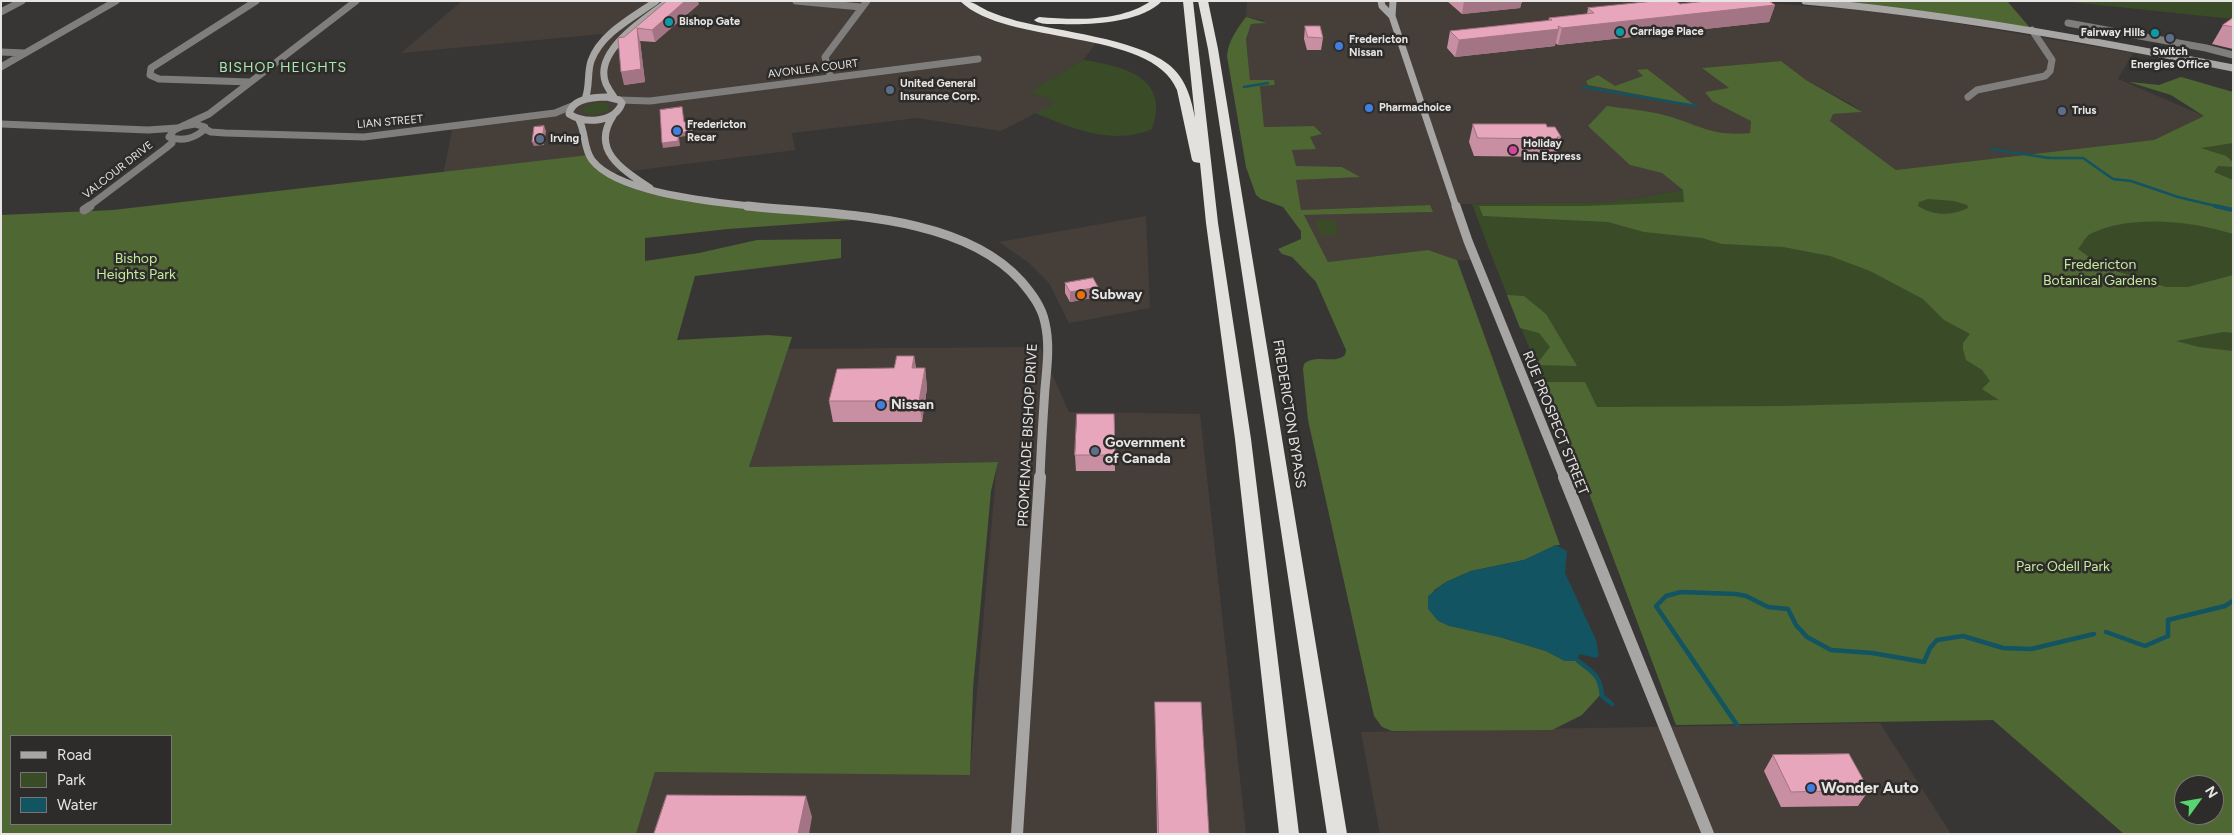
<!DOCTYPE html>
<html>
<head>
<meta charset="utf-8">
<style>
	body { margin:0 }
	#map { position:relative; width:2234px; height:835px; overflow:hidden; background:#383634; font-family:Figtree,sans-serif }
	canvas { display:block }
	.frame { position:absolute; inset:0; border:2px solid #e7e5e4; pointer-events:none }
	.legend { position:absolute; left:10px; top:735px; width:162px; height:90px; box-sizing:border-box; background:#2e2c2a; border:1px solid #787674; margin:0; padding:6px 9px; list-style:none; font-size:15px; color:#e7e5e4 }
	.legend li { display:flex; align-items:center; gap:10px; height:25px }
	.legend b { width:25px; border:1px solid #787674 }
	.north { position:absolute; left:2174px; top:775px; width:50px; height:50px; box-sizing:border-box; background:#2e2c2a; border:1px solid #787674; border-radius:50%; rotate:58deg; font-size:14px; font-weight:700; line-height:20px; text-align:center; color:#e7e5e4 }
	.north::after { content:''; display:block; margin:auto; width:18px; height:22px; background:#57d570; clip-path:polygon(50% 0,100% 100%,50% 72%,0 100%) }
</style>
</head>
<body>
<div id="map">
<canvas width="2234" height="835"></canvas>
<div class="frame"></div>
<ul class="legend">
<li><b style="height:6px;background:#a7a6a4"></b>Road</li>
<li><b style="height:14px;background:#3a4b27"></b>Park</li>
<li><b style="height:14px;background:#125461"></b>Water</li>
</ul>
<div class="north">N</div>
</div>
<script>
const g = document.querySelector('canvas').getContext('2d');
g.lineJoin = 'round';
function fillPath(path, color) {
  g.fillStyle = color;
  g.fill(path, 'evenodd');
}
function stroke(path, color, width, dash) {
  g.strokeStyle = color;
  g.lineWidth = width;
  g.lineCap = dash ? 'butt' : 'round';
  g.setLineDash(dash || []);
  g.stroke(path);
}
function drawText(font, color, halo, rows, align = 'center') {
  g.font = font + ' Figtree,sans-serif';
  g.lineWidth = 5;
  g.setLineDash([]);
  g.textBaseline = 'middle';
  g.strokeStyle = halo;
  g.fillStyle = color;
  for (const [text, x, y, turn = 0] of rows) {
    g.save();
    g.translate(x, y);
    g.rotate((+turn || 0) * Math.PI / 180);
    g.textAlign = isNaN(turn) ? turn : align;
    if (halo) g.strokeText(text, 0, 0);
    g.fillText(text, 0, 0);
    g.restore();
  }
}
fillPath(new Path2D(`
	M462 1H964L985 13 1097 42 1083 60 1031 92 1057 102 1001 131 917 118 792 133 795 150 608 174 443 175 453 126 555 113 585 99 591 60 609 36 601 34 401 53Z
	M1247 1H1739L1859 10 1912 16 2133 53 2118 79 2204 116 2154 140 1896 170 1830 121 1833 114 1861 112 1853 105 1806 80 1781 61 1703 68 1730 89 1706 92 1751 121 1750 133 1730 135 1701 129 1664 115 1630 165 1662 173 1683 190 1626 200 1620 199 1616 202 1455 204 1475 260H1457L1428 250 1328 262 1304 215 1432 212 1430 205 1301 210 1295 180 1358 177 1342 167H1296L1292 150 1310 137 1322 134 1314 126 1264 127 1260 86 1275 85 1274 80H1250L1246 39 1251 24 1266 23 1262 20 1246 17Z
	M1146 216 1150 308 1069 323 1049 283 1029 263 999 242Z
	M1040 347 1069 412 1200 414 1246 834H636L655 772 970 774 997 462 749 467 788 349Z
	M1880 723 1951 834H1380L1361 732Z`), '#463f39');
fillPath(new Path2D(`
	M2061 1H2233V19Z
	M1083 60C1123 66 1171 77 1152 129 1113 146 1071 128 1035 113L1056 102 1030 92Z
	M2181 77 2233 92V834H2124L1993 720 1676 725 1557 408C1525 341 1498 274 1472 204L1616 202 1620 199 1626 200 1683 190 1896 170 2154 140 2204 116 2171 95 2129 82 2159 85ZM2184 785H2214V815H2184Z
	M597 102 606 103 610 107C604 115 592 116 583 112L582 108Z
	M1315 220H1334L1339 235H1320Z`), '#3a4b27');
fillPath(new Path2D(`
	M1831 1H2007L2032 30Z
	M1246 17 1267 23 1251 24 1246 39 1250 80H1274L1275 85 1260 86 1264 127 1314 126 1322 134 1310 137 1316 149 1292 150 1296 166 1342 167 1360 177 1296 180 1301 210 1430 205 1433 212 1304 215 1328 262 1428 250 1457 260 1560 545H1556L1524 560 1471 571 1446 582 1433 591 1503 638 1546 651 1565 661H1578L1598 676 1601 683V694L1582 715 1552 730 1392 731 1382 727 1374 716 1308 420 1303 369 1304 364C1317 353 1333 365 1345 355L1346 350 1316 282 1292 257 1282 254 1278 249 1301 239V231L1283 207 1261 199 1256 195 1246 167 1227 56C1228 41 1237 29 1246 17Z
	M1781 61 1806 80 1862 112 1833 114 1830 121 1896 170 2154 140 2204 116 2171 95 2129 82 2159 85 2181 77 2233 92V143L2201 148 2226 156 2233 162V167L2218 166 2214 172 2233 180V234C2192 221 2130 214 2090 234 2085 237 2082 245 2078 249L2103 267 2166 287H2188L2233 275V333L2223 332 2176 341 2199 347 2233 351V834H2124L1993 720 1676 725 1557 408 1545 382H1585L1597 407 1784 406 1999 400 1982 389 1990 381 1982 370 1966 360 1963 349V343L1970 334 1944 320 1923 299 1870 271 1830 256 1783 247 1722 244 1702 238 1644 232 1608 222 1483 216 1479 206H1584L1684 202 1683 190 1662 173 1630 165 1588 126 1607 106C1625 109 1645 110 1664 115 1698 124 1711 137 1750 133L1751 121 1712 101 1705 92 1729 88 1702 68ZM1928 199 1954 201 1967 205 1968 208C1952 216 1933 216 1918 206L1919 202ZM2184 785H2214V815H2184Z
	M1647 69 1694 105 1588 85 1586 81 1598 75 1615 86 1643 76 1637 70Z
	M589 155 608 174 684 196 867 219 728 229 645 238V261L699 253 757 240 841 239V258L695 276 677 340 768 335 792 337 749 467 998 462 991 491 973 688 970 775 655 772 636 834H1V215L113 210ZM11 736H171V824H11Z
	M1507 295 1524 296 1546 314 1577 366 1536 365 1550 347 1539 333 1520 328Z`), '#4f6733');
fillPath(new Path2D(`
	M1556 545 1567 551 1565 573 1596 640 1599 656 1596 658 1579 654 1578 661H1565L1546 651 1503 638 1449 626 1438 621 1428 609V596L1446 582 1471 571 1524 560Z`), '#125461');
stroke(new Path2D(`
	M1244 87 1268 83
	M1583 87 1696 106
	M1991 149 2049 158H2083L2113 179 2131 181 2178 197 2220 207`), '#125461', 2.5);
stroke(new Path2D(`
	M2215 206 2233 210`), '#125461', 4);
stroke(new Path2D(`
	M2106 632 2145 646 2168 636V620L2225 606 2233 601
	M1578 661C1594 673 1600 675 1602 696L1612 704
	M1737 725 1656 606 1666 596 1681 592 1736 594 1746 596 1768 607 1788 609 1796 625 1807 637 1831 650 1872 653 1924 662 1930 648 1937 640 1963 636 2003 648 2031 649 2094 634`), '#125461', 4.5);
stroke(new Path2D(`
	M796 1 861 7
	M1 12 22 1
	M2068 23 2206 48 2233 55
	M1 52 25 53
	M1 67 116 1
	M831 78 825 57 867 1
	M250 82 159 79 150 75 151 68 256 1
	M1968 97 1977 90 2045 76 2050 71 2052 60 2032 30
	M619 100 650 101 978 59
	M1 124 148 130 177 128
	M184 126 195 124 205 127V129C195 138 182 142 169 137L174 130 209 114 356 1
	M205 129 211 132 225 133 364 137 555 113 572 106
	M88 207 166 148 172 143V139`), '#7f7e7d', 7);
stroke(new Path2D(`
	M84 210 90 206`), '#7f7e7d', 9);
stroke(new Path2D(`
	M1381 1 1382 6 1392 16 1456 207
	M1805 1C1949 14 2091 40 2233 68
	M1392 16 1393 1
	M607 97 619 100 622 103C615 123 585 124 569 114 572 98 594 97 607 97Z
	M614 97C611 93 608 88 606 84 592 51 647 17 669 1
	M585 99C590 87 587 73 591 61 601 33 634 17 656 1
	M613 116C590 150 623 170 650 188
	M579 120C586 133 583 148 592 160 618 194 716 202 758 207`), '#a7a6a4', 7);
stroke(new Path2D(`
	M747 206C833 215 960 213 1021 281 1032 294 1042 307 1045 323 1050 344 1047 367 1045 388 1043 418 1041 448 1040 478
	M1456 206 1468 241 1564 478`), '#a7a6a4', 9);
stroke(new Path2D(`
	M1564 477 1708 834
	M1017 834 1040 477`), '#a7a6a4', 12);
fillPath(new Path2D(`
	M960 1C974 1 976 5 988 11 997 15 1008 18 1017 21 1058 31 1136 39 1168 64 1185 77 1191 97 1195 118L1183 1H1193L1218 223 1251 439 1299 834H1279L1235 439 1206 223 1200 163 1194 162 1192 160 1177 90C1151 27 1007 47 960 1Z
	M1151 1H1162C1141 23 1090 25 1061 24 1052 24 1040 25 1034 20L1039 17C1075 20 1120 22 1151 1Z
	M1198 1H1208L1218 49 1347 834H1327L1208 49Z`), '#e3e1de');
fillPath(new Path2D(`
	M667 1 699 4 655 42 640 41 645 82 624 85V37Z
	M1447 1H1522L1520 8 1462 14Z
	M1680 4 1775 5 1769 22 1558 45 1555 43V46L1455 57 1447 48 1450 31 1548 21 1549 18 1587 14 1588 8Z
	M2233 18V49L2212 44 2223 25Z
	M1305 26 1323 38 1321 50H1307L1304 39Z
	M1473 124 1547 127 1561 137 1556 156 1554 155 1553 157 1474 156 1469 142Z
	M1065 283 1098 287V297L1070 302 1065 293Z
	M914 356 916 368H925L927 388 922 422H833L829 401 894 368Z
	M1114 414 1115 471H1076L1075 455Z
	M1155 702 1209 834H1157L1155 723Z
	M1773 755 1869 790 1858 806 1781 807 1764 771Z`), '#c88fa2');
fillPath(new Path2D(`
	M685 1H698L699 4 655 42 652 30Z
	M1464 1H1522L1520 8 1462 14Z
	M1775 5 1769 22 1558 45 1562 28Z
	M637 28 640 41 645 82 624 85 621 72Z
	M1559 29 1555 46 1455 57 1459 40Z
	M691 121 693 135 679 137 680 146 663 148 662 143Z
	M544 126 546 131 544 145 534 146 532 142Z
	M1098 287V297L1070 302V292Z
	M914 356 917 376 912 368Z
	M925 368 927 388 922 422 919 401Z
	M806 796 812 817 809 834H798Z`), '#a27484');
const building = new Path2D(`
	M667 1H685L652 30 637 28 641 69 621 72 618 38 624 37Z
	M1655 1H1676L1680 4 1706 1H1769L1775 5 1562 28 1558 26 1559 29 1459 40 1450 31 1552 20 1549 18 1594 13 1588 8Z
	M2233 18V27L2223 25Z
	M1305 26H1320L1323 38 1308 37Z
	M682 107 684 122 691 121 692 131 678 133V141L662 143 660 110Z
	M1473 124H1546L1547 127H1555L1561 137H1557L1558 139 1478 138Z
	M544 126 542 140 532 142 534 127Z
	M1093 278 1098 287 1070 292 1065 283Z
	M897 356H914L912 368H925L919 401H829L837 369 894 368Z
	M1077 414H1114L1115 455H1075Z
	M1155 702H1201L1209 834H1159Z
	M1849 754 1869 790 1791 792 1773 755Z
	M667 795 806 796 798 834H654Z`);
fillPath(building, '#e8a6bc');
stroke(building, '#a27484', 1);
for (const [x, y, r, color] of [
	[669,22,5,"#0f9aa8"],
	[1620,32,5,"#0f9aa8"],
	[2155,33,5,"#0f9aa8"],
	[2170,38,5,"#5c6f8a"],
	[1339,46,5,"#3f7fe0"],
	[890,90,5,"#5c6f8a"],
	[1369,108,5,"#3f7fe0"],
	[2062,111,5,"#5c6f8a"],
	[677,131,5,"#3f7fe0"],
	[540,139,5,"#5c6f8a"],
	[1513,150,5,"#d1479c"],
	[1081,295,5,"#e8710a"],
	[881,405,5,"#3f7fe0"],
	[1095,451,5,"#5c6f8a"],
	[1811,788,5,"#3f7fe0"]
]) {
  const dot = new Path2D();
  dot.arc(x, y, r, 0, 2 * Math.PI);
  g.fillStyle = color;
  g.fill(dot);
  stroke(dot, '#2e2c2a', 2);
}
drawText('bold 11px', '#e7e5e4', '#2e2c2a', [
	["Bishop Gate",679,22],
	["Carriage Place",1630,32],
	["Fairway Hills",2145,33,"right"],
	["Fredericton",1349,40],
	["Nissan",1349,53],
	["Switch",2170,52,"center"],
	["Energies Office",2170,65,"center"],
	["United General",900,84],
	["Insurance Corp.",900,97],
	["Pharmachoice",1379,108],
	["Trius",2072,111],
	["Fredericton",687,125],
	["Recar",687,138],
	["Irving",550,139],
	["Holiday",1523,144],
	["Inn Express",1523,157]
], 'left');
drawText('11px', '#e7e5e4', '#2e2c2a', [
	["AVONLEA COURT",813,69,-7],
	["LIAN STREET",390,122,-5],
	["VALCOUR DRIVE",118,170,-38]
]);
g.letterSpacing = '1px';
drawText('14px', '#aae9b1', '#2e2c2a', [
	["BISHOP HEIGHTS",283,68]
]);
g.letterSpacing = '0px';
drawText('14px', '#c5ec9c', '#2e2c2a', [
	["Bishop",136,259],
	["Heights Park",136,275],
	["Fredericton",2100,265],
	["Botanical Gardens",2100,281],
	["Parc Odell Park",2063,567]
]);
drawText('bold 14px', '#e7e5e4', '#2e2c2a', [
	["Subway",1091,295],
	["Nissan",891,405],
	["Government",1105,443],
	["of Canada",1105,459]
], 'left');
drawText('14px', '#e7e5e4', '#2e2c2a', [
	["FREDERICTON BYPASS",1289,414,81],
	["RUE PROSPECT STREET",1555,423,68],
	["PROMENADE BISHOP DRIVE",1028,435,-87]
]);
drawText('bold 16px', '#e7e5e4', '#2e2c2a', [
	["Wonder Auto",1821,788]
], 'left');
</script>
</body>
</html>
